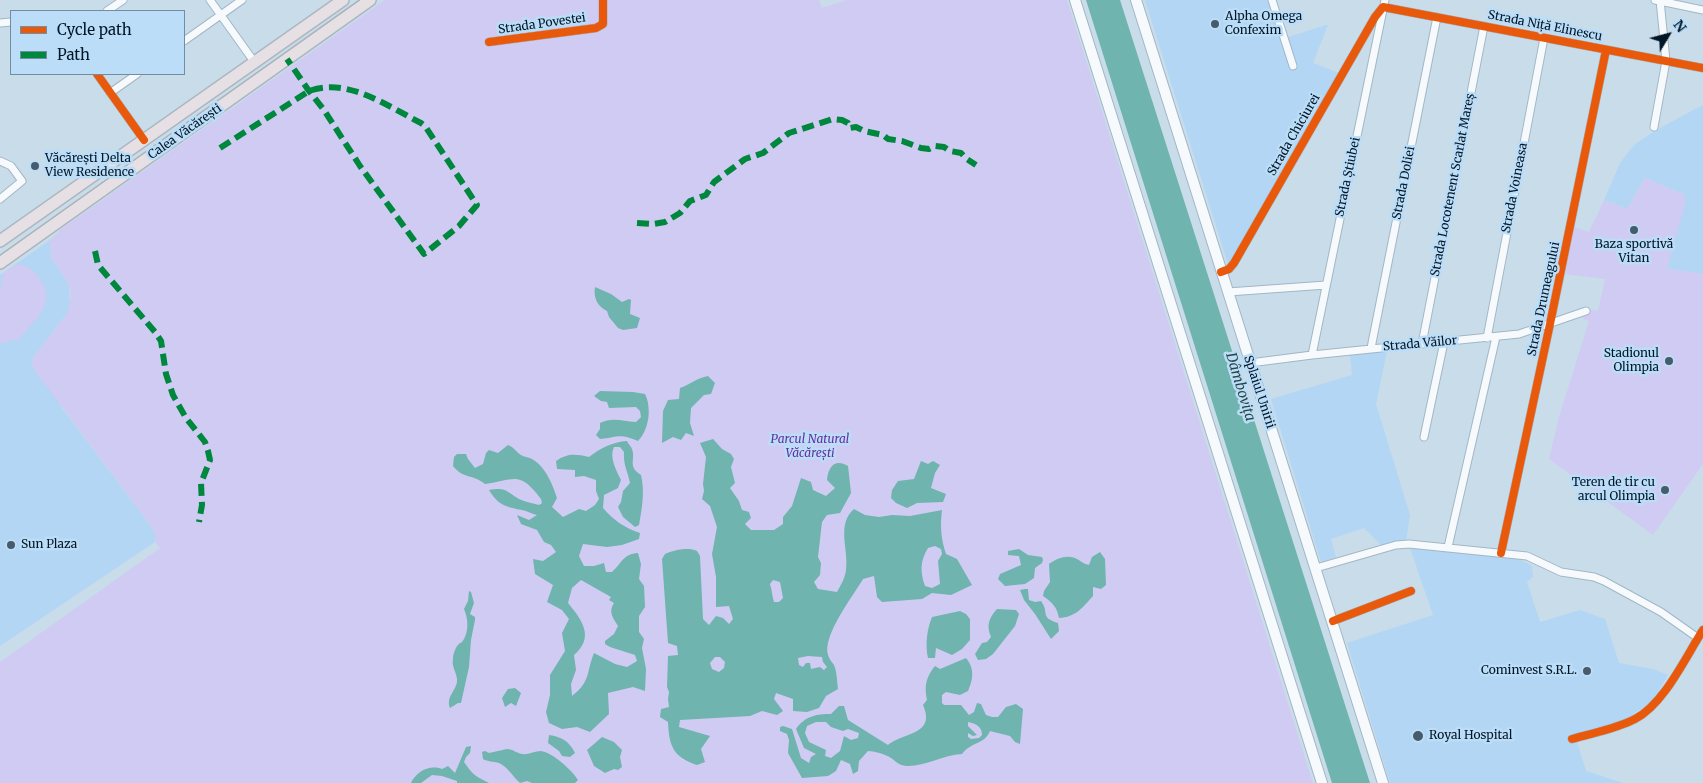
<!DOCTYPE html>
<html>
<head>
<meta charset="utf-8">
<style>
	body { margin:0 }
	#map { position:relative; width:1703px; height:783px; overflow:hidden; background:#c9dcea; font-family:Merriweather,serif }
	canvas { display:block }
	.legend { position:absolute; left:10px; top:10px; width:175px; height:65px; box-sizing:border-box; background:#bbddf8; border:1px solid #718da4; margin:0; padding:6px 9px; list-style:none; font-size:15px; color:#011626 }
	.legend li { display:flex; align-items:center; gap:10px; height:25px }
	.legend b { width:25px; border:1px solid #718da4 }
	.north { position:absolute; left:1643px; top:10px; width:50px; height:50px; -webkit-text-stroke:4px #bbddf8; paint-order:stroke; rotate:53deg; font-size:14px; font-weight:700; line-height:20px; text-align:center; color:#011626 }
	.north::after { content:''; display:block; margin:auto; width:18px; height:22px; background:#011626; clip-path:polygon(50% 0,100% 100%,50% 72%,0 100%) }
</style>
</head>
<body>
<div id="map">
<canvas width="1703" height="783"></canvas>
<ul class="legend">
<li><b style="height:6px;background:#e8590c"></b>Cycle path</li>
<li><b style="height:6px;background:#00873e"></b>Path</li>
</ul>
<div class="north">N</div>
</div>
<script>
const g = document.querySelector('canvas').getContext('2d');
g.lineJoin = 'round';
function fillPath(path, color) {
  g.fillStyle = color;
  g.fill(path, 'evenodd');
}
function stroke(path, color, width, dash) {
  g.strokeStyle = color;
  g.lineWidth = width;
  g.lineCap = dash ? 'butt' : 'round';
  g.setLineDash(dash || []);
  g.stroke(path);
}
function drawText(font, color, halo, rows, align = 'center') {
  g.font = font + ' Merriweather,serif';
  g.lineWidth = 5;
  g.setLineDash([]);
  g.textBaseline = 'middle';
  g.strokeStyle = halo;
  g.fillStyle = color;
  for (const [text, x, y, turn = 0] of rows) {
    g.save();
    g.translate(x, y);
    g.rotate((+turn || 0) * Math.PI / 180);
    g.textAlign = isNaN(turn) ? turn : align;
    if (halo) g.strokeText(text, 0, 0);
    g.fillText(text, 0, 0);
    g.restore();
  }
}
fillPath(new Path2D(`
	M1145 0H1269L1282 39 1326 25H1328L1313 63 1339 73 1228 264Z
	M1703 105V274L1667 269 1683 194 1645 178 1627 209 1604 200 1620 163 1634 145 1656 130Z
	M50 240 51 257 69 285 70 304 68 312 33 358 62 408 151 526 156 537 155 542 0 646V275Z
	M1387 351 1376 404 1410 515 1406 541 1382 546 1364 528 1331 539 1336 557 1321 562 1271 399 1352 375 1350 355Z
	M1410 548 1519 559 1532 566 1533 577 1527 582 1540 622 1580 610 1605 619 1619 663 1653 669 1668 675 1652 702 1633 714 1634 717 1575 735 1586 771 1623 783H1390L1347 643 1433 615Z`), '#b2d6f3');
fillPath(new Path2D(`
	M385 0H819L822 8 847 0H1067L1313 783H0V662L160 548 155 542 156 537 151 526 32 367 33 358 68 312 71 296 69 285 51 257 50 240 60 230Z
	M1645 178 1683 194 1686 201 1667 269 1703 274V464L1653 535 1549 459 1559 417 1589 321 1583 319 1586 309 1598 311 1605 279 1565 274 1574 227 1589 232 1604 200 1627 209Z
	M16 265C25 264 31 268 37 275 59 302 37 317 19 339L0 343V290L4 272Z`), '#d0cbf3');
fillPath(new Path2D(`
	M1086 0H1120L1370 783H1332Z
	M595 287 611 294 622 302 629 299 631 300 630 314 640 318 637 328 623 330 618 328 609 317 607 311C598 307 593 298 595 287Z
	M708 376 715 383 711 394 704 395 691 408 690 423 694 436 686 433 681 440 673 437 662 443 663 411 668 400 679 399 680 388C691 384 697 378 708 376Z
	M600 391 633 392 645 394C652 408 649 430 638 441 619 433 619 437 600 439L596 435 600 429V423C612 417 622 421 636 422L641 417 640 411 636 407 609 408 607 402 601 401 594 396Z
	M713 439 722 449 731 454 734 459 731 467 735 483 730 488 739 501 742 510 749 512 751 518 745 524 751 530H774L783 524V517L792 506 801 478 811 482 813 490 826 496 835 488 827 480C828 467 835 458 848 466L851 493 840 513 827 515 822 522 818 557 821 563 820 575 814 582 818 589 837 592C841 585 845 578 846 570 849 549 836 525 854 509L865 515 879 517 892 515 910 516 942 510C940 526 941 539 946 554L957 559 972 585 951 595 932 593 922 599 882 602 877 597 874 576 863 579C853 596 822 636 828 655 829 659 832 662 834 665 837 672 837 681 838 689L826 696 819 708 807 712 793 711V699L776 693 774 699 783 711 777 715 762 711 750 716 680 720 679 727 710 736 701 749 705 762 697 765C673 757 669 746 668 722L660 717 661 709 669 707 668 699 669 692 667 687 668 656 678 655 677 646 668 643 662 559 665 554C674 550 688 547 697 551L700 556 703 619 709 625 716 616 723 618 729 624 733 619 729 606 716 607V577L712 554 717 527 710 506 702 499 704 491 703 484 706 457 700 443ZM935 546 941 549 942 554 938 561 940 584 932 588 925 586C920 572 920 561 928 548ZM773 580 780 582 783 598 779 602H774C772 596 772 590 770 584ZM808 656 822 657 823 662 827 667 824 670 820 667 811 669 810 663H806L803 667 799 665 798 658ZM715 657H720L725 662 724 668 719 672 712 669 710 663Z
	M627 441C628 444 631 446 632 449 636 460 627 466 641 475 645 492 642 508 639 525L635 527 623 517 618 507 621 502 623 491 630 483C628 472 623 465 624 452L620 447H614C609 457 616 470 621 480L618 488 604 495 603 508C613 520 625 528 640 533L639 539 622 545 607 547 583 544 579 556 584 566H594L604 563 606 572H612C622 563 623 554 638 553L641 564 639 579 644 586 645 607 639 616V632L644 639 642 648 646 669 645 691 633 687 608 693 609 714 590 732 577 727 562 729 549 723 546 712 550 695V675L565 651 562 633 569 619 562 610 547 602 553 585 535 574 533 559 543 561 556 552 551 545 544 542 537 530 521 524 517 515 529 520 537 515C532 514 527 511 522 510 506 507 498 505 489 490 507 487 505 491 519 499 525 502 533 503 539 505L542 503 541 499C519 470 515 480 485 484 473 474 463 479 453 466L454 457 457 454H466L468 459 475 468 483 464 486 453 489 450 498 453 508 445C514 447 516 452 521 455 524 457 528 457 532 459 545 466 553 485 557 498L552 507 563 517 579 509 586 511 595 505 599 499 596 491V480L584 476 575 477V470L557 469 556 461C568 453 575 454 589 457 601 448 612 442 627 441ZM581 580 611 597 609 600 614 603C608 612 613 618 618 626L614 634 605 641V644L610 647 635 655 637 661 627 667 615 664 594 653C586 673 591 681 572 696L571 684 576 670 574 655C595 637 582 620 568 603L572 588Z
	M921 461 928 464 933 461 940 465 935 473 931 488 946 494 943 502 917 503 907 508 896 503 891 498 892 490 898 481 914 479Z
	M1019 549 1028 555 1042 557 1043 560 1042 563 1035 568 1034 578 1025 584 1005 586 998 579 1000 574 1021 565 1019 556 1008 555V551Z
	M1100 552 1105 559 1106 585 1101 589 1093 587V596C1082 608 1076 617 1059 618 1057 607 1052 602 1043 596L1044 591 1050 582 1049 564C1057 558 1068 554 1077 559 1082 562 1084 564 1089 565L1092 557Z
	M1025 589H1028L1029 600 1035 602 1041 601C1050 613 1039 617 1058 623L1059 631 1051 639 1035 614 1024 600 1020 590Z
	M469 591 471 592 474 603 470 614 475 617V620L471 640 469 667 461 703H458L450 708C446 697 455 692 457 682 458 674 451 667 453 659 453 655 455 648 458 645 462 641 461 644 464 639 469 630 468 618 464 609L468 601Z
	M997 609 1016 610 1019 614 1015 626 993 654 986 659 978 660 975 654 982 643 987 642 991 637C986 625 989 618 997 609Z
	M960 611 966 614 970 619V640L962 649 952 655 936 648 935 658H928C925 645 927 629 932 617Z
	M966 658C975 669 973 679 968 691L960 695 946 692 942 695V703L944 705H961L969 715 974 712 977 703 981 704 986 715 992 717H998L1006 707 1016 704 1023 709 1020 744 1015 742 1010 736 990 731C984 745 972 741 962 754 943 755 926 766 908 766 899 766 897 762 891 758 885 754 874 751 868 751L859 761 858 771 853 774 850 764 841 760 836 771 828 776 802 778 788 753 789 740 787 734 780 731V727L783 726 792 729 801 758 809 763 811 757 816 754 804 748 796 729C805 716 816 714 831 714L839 706H844L848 720 888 745C904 732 936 735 923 705L927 700C924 686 926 677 935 666L940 669ZM816 722H826L831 727 843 731 848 729 859 733 858 738 851 740 844 736 840 751 831 758 825 756 826 750 809 742 805 733 807 726ZM968 722C976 724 982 726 982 735L979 738 971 739 968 737V733L973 736 977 735 968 726Z
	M515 688 521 693 516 706 511 703 505 707 502 698 508 689Z
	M549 735C562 737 569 741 575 753L570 757 562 756 559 751 548 743Z
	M602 737 614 742 622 750 620 757 622 767 618 770 614 769 605 773 594 766 587 750Z
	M471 746 470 753 466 757 464 762C473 775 475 776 489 783H457V781L442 776 432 775 421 783H411C416 772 429 764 442 769L448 766 455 773 466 747Z
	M507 749C513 749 516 753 522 754 528 755 535 751 541 751 552 752 573 771 578 780L575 783H532L527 781 520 783C513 777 508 767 499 763 493 761 488 762 483 759L482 752 485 751 489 753Z`), '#6fb4ae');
const street = new Path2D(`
	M210 0 255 63
	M1272 0 1293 66
	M1655 0 1703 10
	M107 11 123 0
	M0 23 11 22
	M184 41 242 0
	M489 42 596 28 603 24V0
	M97 74 144 140
	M110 93 137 74
	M1654 127 1666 61 1660 0
	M0 161 11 166 22 181 0 199
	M1221 272 1229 269 1234 263 1375 17 1383 7 1703 68
	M1228 292 1326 285
	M1487 338 1544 38
	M1422 344 1484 26
	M1371 348 1437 17
	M1312 355 1385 0
	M1250 363 1312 355 1519 334 1586 311
	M1424 437 1444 342
	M1448 547 1496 337
	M1501 553 1550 324 1606 50
	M1316 568 1396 545 1409 544 1527 556 1561 572 1594 577 1604 581 1661 612 1698 638
	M1333 621 1411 591
	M1572 739C1592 733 1616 729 1635 719 1664 704 1685 658 1703 630`);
const secondary = new Path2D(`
	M1075 0 1322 783
	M1136 0 1383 783`);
const primary = new Path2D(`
	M0 241 343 0
	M0 263 370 0`);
stroke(street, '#a3b6c5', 9);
stroke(secondary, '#a3b6c5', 12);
stroke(primary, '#abb7c0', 14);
stroke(street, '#f7fafc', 7);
stroke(secondary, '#f7fafc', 10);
stroke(primary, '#e6e0e5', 11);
stroke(new Path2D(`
	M0 255 360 0`), '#adb2b7', 1);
stroke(new Path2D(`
	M220 148 309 91C348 77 387 106 421 123L425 126 477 205 459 226 424 254 360 166 324 110 309 91 287 59
	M637 223 653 224 665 222 680 213 690 201 706 195 714 182 745 159 763 153 789 133 833 119 842 120 848 123 850 128 856 127 864 131 883 135 888 139 902 141 921 148 929 149 935 146 944 147 950 151 961 153 967 159 976 165
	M95 251 98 265 155 332 161 341 166 374 173 395 186 418 205 442 208 451 210 460 201 483 202 505 199 522`), '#00873e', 6, [12, 6]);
stroke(new Path2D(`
	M489 42 596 28 603 24V0
	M97 74 144 140
	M1221 272 1229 269 1234 263 1375 17 1383 7 1703 68
	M1501 553 1550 324 1606 50
	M1333 621 1411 591
	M1572 739C1592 733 1616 729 1635 719 1664 704 1685 658 1703 630`), '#e8590c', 8);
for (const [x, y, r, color] of [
	[1215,24,5,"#475b6b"],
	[35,166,5,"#475b6b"],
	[1634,230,5,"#475b6b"],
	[1669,361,5,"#475b6b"],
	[1665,490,5,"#475b6b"],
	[11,545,5,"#475b6b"],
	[1587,671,5,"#475b6b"],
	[1418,736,6,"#475b6b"]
]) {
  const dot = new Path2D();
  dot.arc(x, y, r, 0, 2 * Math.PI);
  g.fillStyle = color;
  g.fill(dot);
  stroke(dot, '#bbddf8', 2);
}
drawText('12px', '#011626', '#bbddf8', [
	["Alpha Omega",1225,17],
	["Confexim",1225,31],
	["Văcărești Delta",45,159],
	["View Residence",45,173],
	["Baza sportivă",1634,245,"center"],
	["Vitan",1634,259,"center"],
	["Stadionul",1659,354,"right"],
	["Olimpia",1659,368,"right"],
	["Teren de tir cu",1655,483,"right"],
	["arcul Olimpia",1655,497,"right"],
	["Sun Plaza",21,545],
	["Cominvest S.R.L.",1577,671,"right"],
	["Royal Hospital",1429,736]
], 'left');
drawText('12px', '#011626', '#bbddf8', [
	["Strada Povestei",542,24,-8],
	["Strada Niță Elinescu",1545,26,11],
	["Calea Văcărești",185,132,-35],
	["Strada Chiciurei",1294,135,-60],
	["Strada Știubei",1348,177,-78],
	["Strada Doliei",1404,183,-79],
	["Strada Locotenent Scarlat Mareș",1453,185,-79],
	["Strada Voineasa",1515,188,-79],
	["Strada Drumeagului",1544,299,-78],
	["Strada Văilor",1420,344,-5],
	["Splaiul Unirii",1259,392,72]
]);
drawText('italic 12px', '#672da1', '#bbddf8', [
	["Parcul Natural",810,440],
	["Văcărești",810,454]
]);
drawText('italic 14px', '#2a4641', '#bbddf8', [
	["Dâmbovița",1240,387,73]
]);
</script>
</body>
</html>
